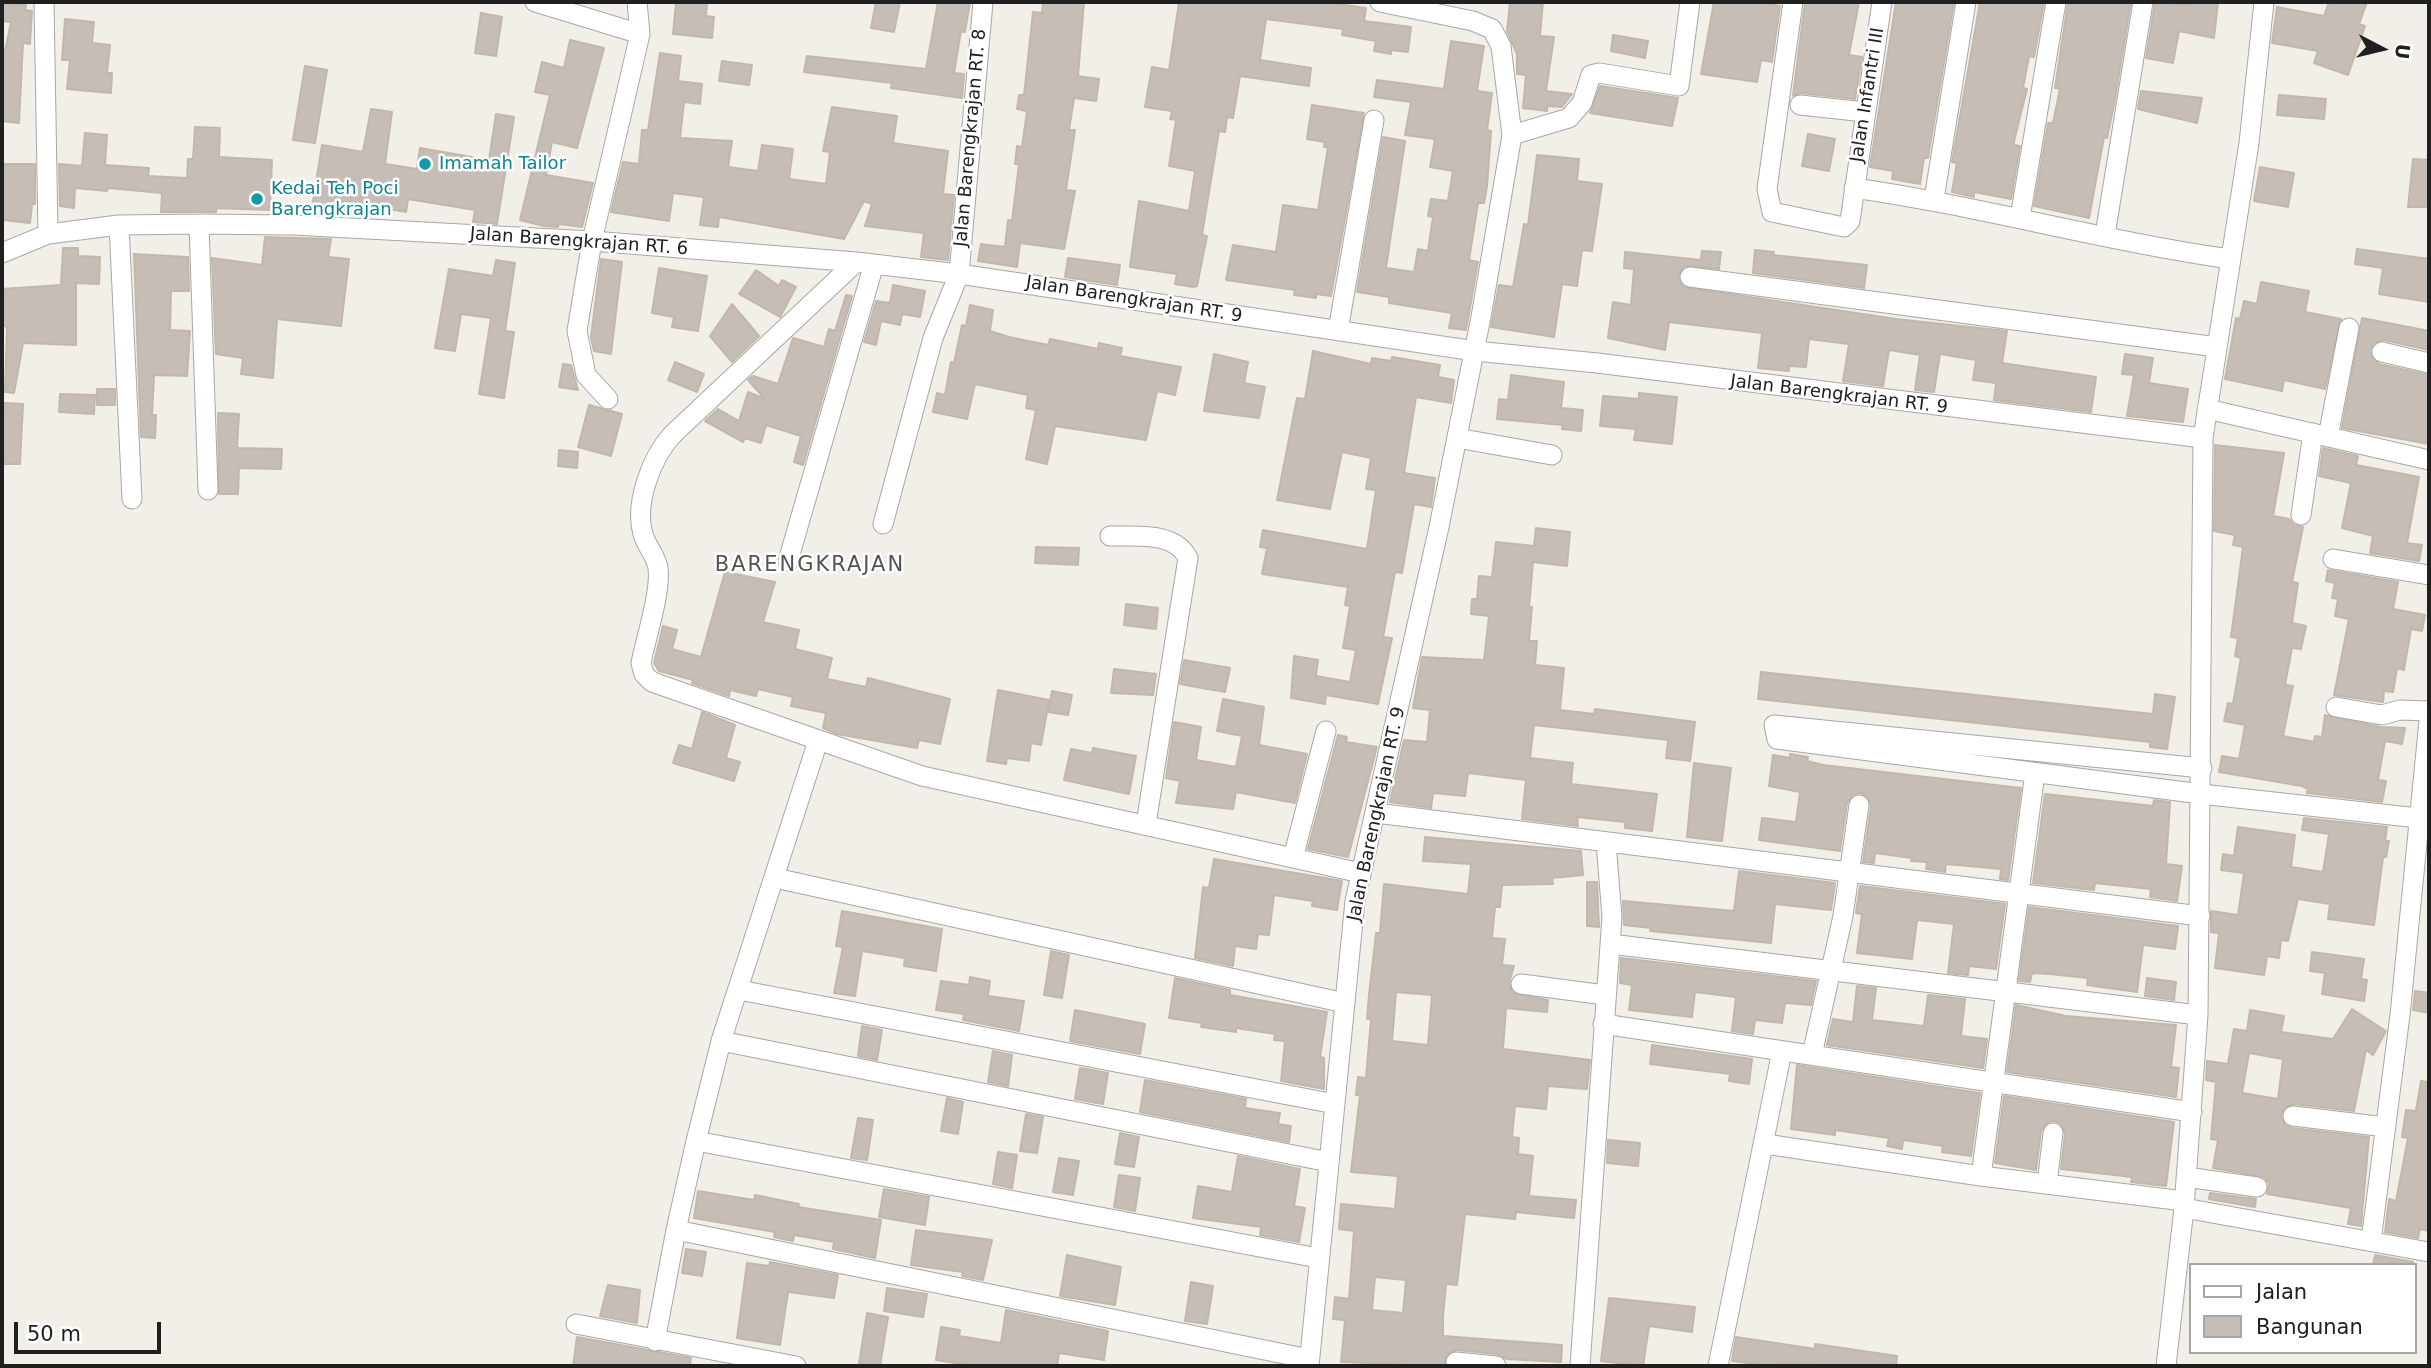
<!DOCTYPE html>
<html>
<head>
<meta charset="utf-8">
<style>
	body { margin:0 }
	#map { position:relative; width:2431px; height:1368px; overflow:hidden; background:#f1efe7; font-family:"DejaVu Sans",sans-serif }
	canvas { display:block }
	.frame { position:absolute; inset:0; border:4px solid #202020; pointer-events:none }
	.legend { position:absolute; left:2189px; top:1263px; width:228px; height:91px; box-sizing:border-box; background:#fff; border:2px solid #a6a6a6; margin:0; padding:9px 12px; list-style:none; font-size:21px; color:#202020 }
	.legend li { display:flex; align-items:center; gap:14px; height:35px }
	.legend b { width:35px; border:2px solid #a6a6a6 }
	.north { position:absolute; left:2347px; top:14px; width:70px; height:70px; -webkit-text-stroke:5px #fff; paint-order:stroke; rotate:97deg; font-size:19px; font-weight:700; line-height:28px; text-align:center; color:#202020 }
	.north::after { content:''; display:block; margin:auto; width:24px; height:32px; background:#202020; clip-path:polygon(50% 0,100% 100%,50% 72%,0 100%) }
	.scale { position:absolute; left:14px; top:1322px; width:147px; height:32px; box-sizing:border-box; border:4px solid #202020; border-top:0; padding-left:9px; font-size:21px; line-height:24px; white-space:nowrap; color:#202020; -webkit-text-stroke:5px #fff; paint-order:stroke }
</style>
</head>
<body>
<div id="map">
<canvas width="2431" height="1368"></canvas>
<div class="frame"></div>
<ul class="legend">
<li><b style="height:9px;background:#fff"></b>Jalan</li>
<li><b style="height:19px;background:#c6beb6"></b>Bangunan</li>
</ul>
<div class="north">U</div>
<div class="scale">50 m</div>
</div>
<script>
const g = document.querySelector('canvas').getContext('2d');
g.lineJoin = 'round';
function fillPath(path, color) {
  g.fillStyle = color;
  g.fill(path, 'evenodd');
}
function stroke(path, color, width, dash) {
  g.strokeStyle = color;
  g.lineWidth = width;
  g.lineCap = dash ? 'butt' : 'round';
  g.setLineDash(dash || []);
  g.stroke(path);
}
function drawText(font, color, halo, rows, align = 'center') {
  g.font = font + ' "DejaVu Sans",sans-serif';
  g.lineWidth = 5;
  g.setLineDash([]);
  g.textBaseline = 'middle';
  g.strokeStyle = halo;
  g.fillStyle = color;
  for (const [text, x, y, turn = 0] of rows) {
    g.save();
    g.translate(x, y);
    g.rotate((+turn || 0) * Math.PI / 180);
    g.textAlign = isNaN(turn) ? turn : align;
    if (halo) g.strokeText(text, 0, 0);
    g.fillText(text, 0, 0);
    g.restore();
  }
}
const building = new Path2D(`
	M676 2H707L706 16 714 17 712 38 673 34Z
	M876 2H900L894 32 871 28Z
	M938 2H970L965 32 961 31 954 73 964 74 962 98 891 88 892 83 804 72 807 56 926 69Z
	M1043 2H1084L1078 76 1099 79 1096 101 1074 98 1069 130H1075L1066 190 1075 191 1064 249 1020 243 1017 267 978 261 981 244 1005 247 1008 220 1012 221 1019 164H1015L1017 146 1022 147 1027 111 1017 109 1019 95H1024L1033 12 1042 13Z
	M1179 2H1326L1366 8 1364 21 1411 27 1408 52 1391 50V54L1374 51 1376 41 1342 35 1343 29 1266 19 1260 60 1311 68 1309 86 1240 76 1233 118 1227 117 1225 132 1219 131 1202 235 1207 236 1197 286 1193 287 1175 284 1177 274 1130 267 1139 201 1189 211 1195 171 1169 166 1176 120 1170 119 1172 111 1145 107 1152 67 1169 70Z
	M1510 2H1543L1540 36 1554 37 1546 91 1572 94 1562 107 1547 106V111L1523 108 1526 75 1517 74V54L1507 31Z
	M1714 2H1758L1780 6 1772 62 1761 60 1757 82 1701 74Z
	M1805 2H1859L1849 55 1862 57 1855 99 1801 93 1793 96Z
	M1896 2H1954L1928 158H1924L1920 184 1892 179 1893 171 1870 167Z
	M1980 2H2044L2034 57 2029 56 2023 88 2027 89 2014 141V145L2020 146 2011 199 1974 192V197L1952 192 1957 163 1952 162Z
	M2068 2H2131L2114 105 2107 138 2104 137 2089 218 2034 206 2048 123H2053L2060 89 2055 88Z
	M2155 2 2190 5 2191 2H2218L2214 38 2179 31 2173 63 2146 58Z
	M2329 2H2367L2359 24 2365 26 2348 75 2314 63 2318 51 2272 43 2277 7 2324 16Z
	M2 3 26 5 25 10 32 11 30 44 23 43 19 123 2 121V51H5L11 22 2 21Z
	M481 13 502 17 496 56 475 53Z
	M65 19 94 22 92 43 110 45 107 73H112L111 93 67 89 70 60H62Z
	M1613 35 1648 41 1645 58 1611 51Z
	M570 40 604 48 577 148 552 142 546 175 593 183 582 227 559 224 558 227 544 226 520 220 550 95 535 92 542 62 564 68Z
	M1451 41 1484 46 1477 91 1492 93 1487 130 1491 131 1487 186 1484 203H1478L1469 260 1478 262 1466 330 1449 328 1452 313 1389 303V297L1357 292 1383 137 1405 141 1386 268 1414 272 1418 249 1428 251 1433 217 1428 216 1431 199 1448 201 1453 171 1430 167 1435 139 1405 135 1411 102 1374 97 1377 80 1444 89Z
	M660 53 681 56 678 81 702 84 700 104 684 102 680 138 732 141 728 167 758 171 762 145 793 149 789 179 826 184 830 152 823 151 832 107 897 116 893 143 948 151 943 194 954 195 948 260 921 257 924 233 865 226 872 204 864 201 844 239 719 217 718 227 700 225 704 197 673 193 669 221 611 212 623 162 639 164 642 130H648Z
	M722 61 752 65 749 85 719 81Z
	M305 66 327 70 315 143 293 140Z
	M1600 86 1678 98 1672 126 1590 113Z
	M2141 91 2202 98 2197 123 2138 109Z
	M2279 95 2326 99 2324 119 2277 115Z
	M1312 105 1364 113 1331 296 1316 294V298L1294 295 1295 290 1226 280 1233 245 1276 252 1283 205 1318 210 1328 147H1324L1325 142 1307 139Z
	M371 109 392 112 385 164 417 169 420 148 489 160 496 114 514 117 497 224 473 222 475 210 408 199 406 212 389 209 388 214 374 211V216L336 209 335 215 311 214 322 145 363 152Z
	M195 127 220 128 219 157 272 160 270 210 216 208V212H161L162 193 108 188 107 191 75 188 74 208 60 206 59 164 82 166 85 133 107 135 105 165 149 168 148 176 187 178 188 159H193Z
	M1808 134 1835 139 1829 171 1802 166Z
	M1537 155 1579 159 1577 181 1602 184 1592 251 1582 250 1577 286 1562 284 1554 337 1491 327 1499 285 1513 287 1524 224 1528 225Z
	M2413 159 2429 160V207H2408Z
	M2 164H35V204H32L30 223 2 220Z
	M2260 167 2294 173 2288 207 2254 201Z
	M265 237 331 239 328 257 349 259 341 326 277 319 273 378 241 374 243 358 216 354 212 258 262 265Z
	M63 248H78V256L100 257 99 284 76 283V345L23 343 14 393 5 392 7 327 2 325V289L61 285Z
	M2357 249 2429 259V302L2379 294 2383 268 2355 264Z
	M1755 250 1774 252 1773 255 1867 265 1864 288 1753 273Z
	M1702 251 1721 252 1719 269 1685 266 1678 276 1683 287 1896 319 2007 331 2002 363 2096 377 2091 412 1994 400 1996 383 1973 380 1976 360 1940 354 1934 392 1915 390 1920 355 1889 350 1883 386 1843 381 1849 344 1809 339 1806 367 1789 366V371L1758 368 1762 333 1669 322 1665 350 1608 338 1613 302 1631 305 1634 269 1624 268 1625 252 1701 260Z
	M134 254 188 257 189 291H171L170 330 190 331 187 376 154 375 152 415H156L155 438 141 437Z
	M1068 258 1120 265 1117 285 1065 277Z
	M601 259 622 262 611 354 594 351 591 337Z
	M496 260 515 263 505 331 514 332 504 398 479 394 491 318 461 314 455 351 435 348 449 269 493 276Z
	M659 268 707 276 698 331 672 327 674 317 652 313Z
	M756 270 779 286 782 280 796 287 780 317 739 294Z
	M2261 282 2309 291 2305 312 2341 319 2325 389 2284 380 2282 391 2225 379 2236 318 2240 319 2244 301 2257 304Z
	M893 285 925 291 920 317 902 314 900 325 881 321 876 345 864 342 876 301 890 303Z
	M846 295 852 296 803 465 794 462 801 436 766 425 761 443 745 438 743 442 705 421 718 409 739 421 748 392 765 399 748 380 753 376 778 384 793 338 824 347 829 329 835 331Z
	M732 304 759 336 732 362 710 336Z
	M970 305 993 310 990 331 1009 337 1048 345 1050 339 1098 349 1099 343 1122 348 1120 356 1181 367 1175 395 1157 391 1146 440 1055 426 1047 464 1026 459 1036 410 1026 408 1028 395 975 384 967 419 933 412 937 393 945 395 951 362 954 363 962 325 966 326Z
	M2362 318 2429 331V350L2384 340 2374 343 2370 350 2371 356 2379 364 2429 375V444L2342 428Z
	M1313 351 1371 364 1372 358 1391 361 1392 357 1440 365 1438 377 1454 380 1451 403 1416 397 1404 473 1435 478 1431 507 1414 504 1402 573 1395 572 1383 637 1392 638 1378 704 1326 695 1325 704 1291 698 1294 656 1318 660 1316 676 1350 682 1356 650 1343 648 1350 606 1345 605 1348 587 1262 574 1267 548 1260 547 1263 530 1367 549 1376 490 1366 489 1371 458 1342 452 1330 509 1277 500 1297 398 1305 399Z
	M1214 354 1248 362 1244 383 1265 387 1259 418 1204 411Z
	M2125 354 2153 358 2149 383 2188 389 2183 422 2127 416 2134 375 2122 374Z
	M675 362 704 374 697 392 668 380Z
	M563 364 571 365 578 390 559 387Z
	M1511 375 1564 382 1561 408 1583 410 1581 431 1562 429 1563 425 1497 419 1499 399 1508 400Z
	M97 389H115V405H97Z
	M1639 393 1677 397 1672 444 1634 440 1636 429 1600 426 1603 396 1639 399Z
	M60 394 95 395 94 414 59 412Z
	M4 403 23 404 20 464H2Z
	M589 405 622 414 611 456 578 447Z
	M218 413 239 414 237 448 282 449 281 469 239 468 238 494H219Z
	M2215 445 2284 453 2273 516 2289 519 2294 525 2303 527 2292 582 2298 583 2292 623 2306 626 2301 649 2292 648 2285 685 2293 686 2283 736 2314 742 2315 736 2322 737 2325 715 2380 727 2405 728 2402 744 2385 741 2378 780 2386 781 2382 802 2307 793 2308 789 2302 786 2219 772 2222 756 2239 759 2245 725 2224 721 2228 703 2233 704 2241 658 2235 656 2238 638 2231 637 2243 547 2233 545 2235 535 2214 531Z
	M2323 448 2358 456 2356 465 2419 477 2407 543 2422 545 2419 561 2370 553 2373 536 2342 528 2351 483 2319 476Z
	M559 450 578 452 577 468 558 466Z
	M1536 528 1570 532 1567 566 1533 562 1529 607H1532L1529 641H1537L1535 665 1564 668 1560 710 1594 714 1595 709 1695 722 1690 761 1666 758 1668 740 1534 725 1530 758 1573 763 1571 784 1657 794 1652 831 1625 828V822L1577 817 1578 826 1522 819 1526 780 1468 773 1465 796 1433 793 1431 808 1390 802 1404 740 1427 742 1430 710 1413 708 1422 657 1484 660 1489 616 1471 614 1472 599H1477L1479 576 1492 577 1496 542 1534 546Z
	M1036 547 1079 548 1078 565 1035 563Z
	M2328 570 2398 582 2393 609 2425 615 2422 631 2411 629 2404 670 2397 668 2393 692 2384 691 2383 702 2334 695 2349 619 2335 616 2338 599 2332 598 2335 583 2326 581Z
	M725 572 775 582 763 622 799 630 795 649 832 658 827 679 866 687 868 678 950 699 940 744 919 740 917 748 837 734 823 728 826 713 791 706 793 697 758 689 756 696 730 690 729 696 692 683 693 680 659 671 654 663 663 626 677 630 672 649 701 657Z
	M1126 604 1158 608 1156 629 1124 625Z
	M1184 660 1230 668 1225 692 1180 684Z
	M1114 669 1156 674 1153 695 1111 693Z
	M1761 672 2153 714 2155 694 2175 697 2167 749 2150 747V742L1758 699Z
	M998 690 1049 700 1041 745 1031 743 1029 761 1007 758 1006 764 987 761Z
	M1052 691 1072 695 1068 715 1048 712Z
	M1223 699 1264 707 1259 745 1307 754 1295 803 1236 792 1233 809 1176 803 1180 781 1166 778 1174 722 1201 727 1196 760 1236 767 1242 736 1217 731Z
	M702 712 735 725 726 758 740 762 734 781 673 763 679 745 692 749Z
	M1338 735 1347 737 1346 742 1377 747 1348 857 1308 849Z
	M1093 748 1136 756 1129 794 1064 780 1071 749 1092 753Z
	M1790 754 1808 757 1807 761 1823 765 2021 788 2008 880 2000 879 2001 869 1946 864 1945 872 1926 869 1927 862 1911 861 1912 858 1875 853 1874 863 1863 862 1871 806 1867 796 1861 793 1854 794 1847 803 1840 851 1759 840 1762 818 1796 822 1800 792 1769 786 1773 755 1790 758Z
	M1694 763 1731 768 1722 841 1687 837Z
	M2045 794 2153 806 2154 800 2170 802 2166 864 2182 866 2177 901 2150 897 2151 889 2095 883 2094 890 2033 883Z
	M2304 818 2387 827 2385 841H2389L2386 857H2383L2374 925 2328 919 2330 904 2298 899 2288 941 2281 940 2279 958 2267 956 2264 975 2215 968 2219 933 2211 932V911L2238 915 2244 873 2221 870 2223 854 2234 856 2238 827 2295 835 2291 867 2323 872 2329 834 2302 830Z
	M1425 837 1581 851 1583 875 1552 878 1553 884 1502 885 1500 907H1495L1492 938 1505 939 1502 965 1514 966 1509 983 1513 993 1548 1000 1547 1012 1506 1008 1503 1049 1590 1060 1587 1089 1548 1086 1546 1109 1515 1106 1512 1137 1519 1138 1518 1154 1533 1156 1529 1196 1576 1200 1574 1218 1516 1212 1515 1219 1465 1214 1457 1285 1446 1284 1443 1317V1336L1562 1345 1561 1362 1506 1359 1497 1354 1457 1350 1447 1354 1445 1366 1341 1362 1345 1320 1333 1319 1335 1297 1349 1299 1354 1231 1339 1229 1341 1204 1395 1209 1398 1176 1351 1172 1360 1095H1356L1358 1077 1366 1078 1371 1019H1367L1369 995 1376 933H1380L1384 884 1468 894 1471 864 1423 861ZM1396 992 1432 995 1428 1045 1392 1041ZM1375 1277 1406 1280 1403 1313 1372 1310Z
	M1214 859 1342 881 1337 910 1312 906 1313 901 1274 895 1269 935 1258 934 1256 949 1235 946 1233 966 1195 958 1203 887 1209 888Z
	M1739 871 1835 883 1831 910 1775 904 1771 943 1650 931 1651 928 1624 925 1623 901 1734 911Z
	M1587 882H1597L1599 927 1587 926Z
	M1860 886 2005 904 1996 969 1969 966 1968 975 1948 973 1954 924 1917 920 1912 959 1857 953 1862 914 1856 913Z
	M2029 907 2178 926 2175 949 2143 945 2137 992 2087 985 2088 978 2050 974 2032 973 2030 982 2019 981Z
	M842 911 942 929 936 971 904 966 905 958 862 951 855 996 834 993 843 947 836 946Z
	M1051 951 1069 955 1062 998 1044 995Z
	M2312 952 2364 959 2361 979 2367 980 2364 1001 2322 994 2325 973 2310 971Z
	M1621 958 1816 981 1811 1005 1785 1003 1782 1023 1755 1020 1753 1034 1732 1031 1736 997 1695 992 1692 1017 1629 1010 1632 985 1620 983Z
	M970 977 990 981 988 996 1024 1001 1019 1031 963 1020 964 1014 936 1010 941 981 969 985Z
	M1175 978 1230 990V995L1327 1012 1320 1057 1324 1058V1089L1281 1081 1285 1041 1274 1040 1275 1034 1236 1028V1032L1201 1027 1202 1023 1169 1018Z
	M2147 978 2176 982 2174 1000 2145 996Z
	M1857 986 1876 988 1872 1020 1924 1026 1928 995 1965 999 1961 1036 1987 1039 1983 1068 1827 1045 1833 1019 1853 1022Z
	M2415 991 2429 993V1013L2413 1010Z
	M2016 1005 2066 1016 2176 1025 2171 1067 2179 1068 2176 1097 2007 1072Z
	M2352 1009 2386 1031 2373 1055 2366 1050 2354 1111 2294 1104 2284 1108 2281 1115 2285 1125 2292 1128 2369 1137 2361 1226 2348 1224 2351 1208 2267 1194 2269 1183 2264 1177 2213 1168 2218 1140 2211 1139 2216 1082 2206 1080 2207 1061 2228 1064 2234 1029 2247 1031 2250 1010 2284 1016 2281 1032 2333 1039ZM2249 1053 2283 1059 2278 1099 2242 1093Z
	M1075 1010 1145 1024 1140 1054 1070 1041Z
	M862 1026 882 1030 877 1060 858 1056Z
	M1652 1045 1752 1059 1749 1084 1729 1081 1730 1074 1650 1064Z
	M993 1051 1012 1055 1008 1086 988 1082Z
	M1797 1065 1980 1093 1971 1156 1942 1152 1943 1146 1903 1140 1902 1149 1887 1146 1889 1138 1835 1130V1135L1791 1129Z
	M1080 1068 1108 1073 1103 1104 1075 1099Z
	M1145 1080 1246 1099 1245 1108 1280 1113 1278 1124 1291 1126 1289 1142 1140 1112Z
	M2421 1081 2429 1082V1231L2420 1229 2418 1238 2385 1232 2389 1199 2396 1201 2408 1138 2402 1137 2406 1110 2416 1111Z
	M2004 1096 2174 1122 2166 1186 2131 1182 2132 1177 2061 1169 2065 1134 2061 1124 2055 1121 2048 1122 2041 1131 2036 1170 1995 1163Z
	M947 1098 963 1102 958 1134 941 1131Z
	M1026 1114 1043 1117 1037 1153 1020 1151Z
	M858 1118 873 1120 867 1160 851 1158Z
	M1120 1133 1139 1137 1134 1167 1115 1164Z
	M1608 1140 1640 1143 1638 1166 1607 1163Z
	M998 1152 1017 1155 1012 1188 993 1184Z
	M1238 1156 1300 1169 1294 1206 1305 1208 1299 1242 1260 1235 1261 1227 1193 1218 1198 1186 1232 1192Z
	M1059 1158 1079 1161 1073 1195 1053 1192Z
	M1119 1175 1140 1178 1135 1211 1114 1207Z
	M884 1189 929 1197 925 1225 879 1217Z
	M698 1191 754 1200 755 1195 799 1204 798 1207 881 1220 875 1258 833 1249 834 1242 794 1235 793 1241 774 1237 775 1232 694 1218Z
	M2210 1193 2256 1199 2255 1207 2209 1199Z
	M916 1230 992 1240 983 1280 962 1276 963 1272 911 1265Z
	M686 1249 706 1252 702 1276 682 1273Z
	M1067 1255 1121 1267 1115 1305 1060 1296Z
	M2375 1255 2413 1262V1265H2373Z
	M770 1262 838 1275 834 1298 788 1292 780 1345 737 1338 747 1263 769 1266Z
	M1191 1282 1213 1286 1207 1324 1185 1321Z
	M608 1285 640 1290 637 1323 600 1316Z
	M887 1288 927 1294 923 1317 884 1311Z
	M1609 1298 1695 1307 1692 1332 1649 1326 1643 1366 1601 1361Z
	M1006 1310 1108 1331 1104 1360 1059 1353 1057 1366H975L936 1360 941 1327 960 1330 959 1336 1001 1343Z
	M867 1313 888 1317 880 1366 859 1364Z
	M577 1337 691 1358 690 1366H573Z
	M1736 1337 1815 1349V1344L1897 1356 1896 1366 1773 1364 1772 1366 1732 1361Z`);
fillPath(building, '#c6beb6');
stroke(building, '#c3b7a9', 2);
const minor = new Path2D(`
	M44 2 48 234
	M535 2 640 34
	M1793 2 1767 189 1772 212 1844 227 1850 221 1882 2
	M1800 105 1865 112
	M1512 135 1569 118 1582 103 1591 75 1599 73 1679 86 1690 2
	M1854 188C1980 206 2103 241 2230 259
	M1934 199 1966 2
	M2020 218 2056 2
	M199 224 208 490
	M119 225 132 499
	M2105 235 2143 2
	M2 253 48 234 119 225 199 224 293 225 592 241 856 262 959 274 1475 351 1597 363 2203 438
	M856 262 672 435C652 457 634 503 643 534 646 546 656 555 658 568 661 593 646 637 641 663L644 674 652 682 922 776 1361 873
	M1690 277 2217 347
	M1338 331 1374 120
	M2382 352 2429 363
	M608 399 586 375 577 331 592 241 640 34 637 2
	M2207 409 2429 460
	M2328 437 2349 328
	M1457 438 1552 455
	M2301 515 2313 433
	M883 524 933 338 959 274 983 2
	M1110 536C1137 537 1174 531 1188 558L1146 824
	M2333 559 2429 575
	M788 561 874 264
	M2336 707 2382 715 2400 710 2429 711
	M818 741 721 1041 1329 1162
	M2202 768 1774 725 1777 739 2201 794 2418 818
	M1376 813 2200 916
	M1293 858 1326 731
	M775 878 1345 1003
	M1610 944 2198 1015
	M1521 984 1605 995
	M739 990 1335 1104
	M1603 1024 2192 1112
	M721 1041 696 1141 1318 1258
	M1812 1055 1843 916 1859 805
	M2293 1116 2386 1127
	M696 1141 676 1230 1309 1359
	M1765 1144 1981 1176 2184 1201
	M1981 1176 2035 773
	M2186 1177 2257 1187
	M2047 1184 2053 1133
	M2184 1208 2429 1252
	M2371 1241 2400 1015 2429 721
	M576 1324 796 1366
	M655 1341 676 1230
	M1456 1362 1496 1366
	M1309 1366 1355 901 1439 527 1481 317 1512 135 1501 46 1492 29 1473 21 1380 2
	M1580 1366 1612 917 1606 842
	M1718 1366 1782 1051
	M2166 1366 2184 1208 2198 1015 2203 438 2249 143 2264 2`);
stroke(minor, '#a7a7a7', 21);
stroke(minor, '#fff', 19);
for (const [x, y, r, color] of [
	[425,164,7,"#0f9aa8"],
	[257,199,7,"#0f9aa8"]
]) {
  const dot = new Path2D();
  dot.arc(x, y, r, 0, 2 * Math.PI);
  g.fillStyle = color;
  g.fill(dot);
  stroke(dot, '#fff', 2.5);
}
drawText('18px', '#202020', '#fff', [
	["Jalan Infantri III",1868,95,-81],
	["Jalan Barengkrajan RT. 8",971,138,-85],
	["Jalan Barengkrajan RT. 6",579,242,4],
	["Jalan Barengkrajan RT. 9",1134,300,9],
	["Jalan Barengkrajan RT. 9",1839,395,7],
	["Jalan Barengkrajan RT. 9",1377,814,-78]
]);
drawText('18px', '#0d838f', '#fff', [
	["Imamah Tailor",439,164],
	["Kedai Teh Poci",271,189],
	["Barengkrajan",271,210]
], 'left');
g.letterSpacing = '2px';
drawText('21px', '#535353', '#fff', [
	["BARENGKRAJAN",810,566]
]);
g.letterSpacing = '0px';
</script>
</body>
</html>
